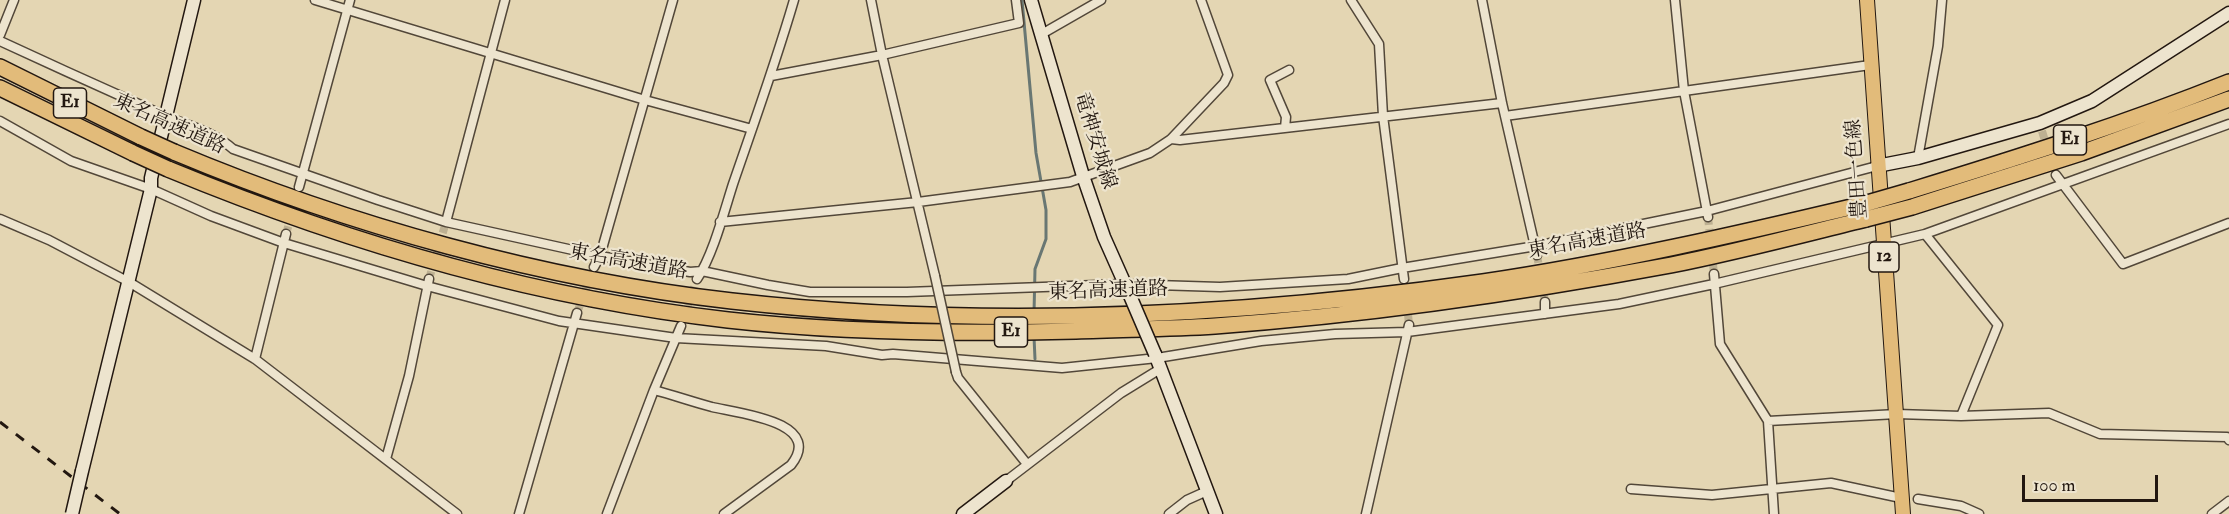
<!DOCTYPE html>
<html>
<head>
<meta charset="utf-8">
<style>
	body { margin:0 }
	#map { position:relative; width:2229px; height:514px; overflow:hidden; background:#e4d6b3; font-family:"IM FELL Double Pica",serif }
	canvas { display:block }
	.scale { position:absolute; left:2022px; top:475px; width:136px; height:27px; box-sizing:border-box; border:3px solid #221710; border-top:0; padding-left:8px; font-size:18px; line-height:21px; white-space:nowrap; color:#221710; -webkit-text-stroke:4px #ede4ce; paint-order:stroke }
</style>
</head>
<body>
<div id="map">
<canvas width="2229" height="514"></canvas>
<div class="scale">100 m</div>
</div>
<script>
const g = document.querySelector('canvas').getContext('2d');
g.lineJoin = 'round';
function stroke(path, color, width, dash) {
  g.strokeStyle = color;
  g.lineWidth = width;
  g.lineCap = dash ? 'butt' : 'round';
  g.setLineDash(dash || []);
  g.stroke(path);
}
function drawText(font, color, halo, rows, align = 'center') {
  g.font = font + ' "IM FELL Double Pica","Noto Serif JP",serif';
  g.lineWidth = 4.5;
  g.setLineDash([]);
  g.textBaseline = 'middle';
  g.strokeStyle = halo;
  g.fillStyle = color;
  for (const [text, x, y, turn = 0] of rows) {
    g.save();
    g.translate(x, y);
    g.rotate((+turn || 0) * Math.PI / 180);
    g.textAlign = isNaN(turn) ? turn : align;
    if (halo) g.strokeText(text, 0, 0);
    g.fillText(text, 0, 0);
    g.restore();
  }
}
stroke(new Path2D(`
	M1022 0 1036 153 1046 210V239L1035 269 1034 313
	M1034 337 1035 359`), '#697773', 3);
stroke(new Path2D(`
	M2042 131 2048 151
	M1708 217 1714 274
	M286 234 297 196
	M1537 255 1545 302
	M429 279 446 222
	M1407 303 1409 325
	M577 313 594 267
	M684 317 697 279`), '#bdb092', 8, [8, 4]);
const street = new Path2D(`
	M315 0 645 100 752 129
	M871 0 882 55 935 276
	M1351 0 1379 44 1383 116 1404 279
	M1482 0 1502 103 1537 255
	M1675 0 1684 91 1708 217
	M0 35 14 0
	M1040 35 1101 0
	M0 41C54 66 109 91 163 115 188 126 213 131 233 149L378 200 446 222 600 256 690 272 702 271 768 285 810 292H907L1124 284 1220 287 1348 279 1402 268 1536 246 1707 211 1877 166
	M771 76 882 55 1019 23 1016 0
	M1505 116 1870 65
	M0 121 71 161 151 189 211 216 284 243 427 286 559 321 676 338 826 346 882 355 893 354 1062 368 1157 358 1261 341 1335 334 1407 332 1619 304 1714 284 1925 234 2229 124
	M1285 128 1286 117 1270 80 1289 70
	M1171 139 1180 140 1502 103
	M1918 158 1938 46 1942 0
	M2056 175 2123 264 2229 223
	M299 187 350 0
	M0 219 49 240 129 282 255 359 457 514
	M446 222 505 0
	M720 222 918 202 1070 182 1150 153 1171 139 1224 83 1228 75 1201 0
	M594 267 600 256 673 0
	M1714 274 1720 344 1768 421 1774 514
	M697 279C713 255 724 212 733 184 754 123 776 62 794 0
	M1545 314V302
	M255 359 286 234
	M956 372 958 378 1027 464
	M654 390C673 395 693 402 712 407 738 413 825 422 791 465L724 514
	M1961 416 2049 413 2100 434 2227 437 2229 440
	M1768 421 1897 414 1961 416 1998 325 1925 234
	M386 459 409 376 429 279
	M1006 481 1121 393 1160 369
	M1631 489 1712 495 1831 483 1901 498
	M1918 499 1961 506 1979 514
	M519 514 577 313
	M607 514 654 390 681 326
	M1169 514 1187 500 1207 491
	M1366 514 1409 325
	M2212 514 2229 501`);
const secondary = new Path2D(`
	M1031 0 1083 176 1104 237 1128 291
	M1877 166 1918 158 2040 123 2092 101 2229 13
	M1155 354 1216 514
	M82 471 151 189V178L194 0
	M963 514 1006 481`);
const primary = new Path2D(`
	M1867 0 1903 514`);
const highway = new Path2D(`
	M0 67 141 137
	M0 88 133 153
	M174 152C348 225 544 280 732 301 981 329 1236 317 1483 282 1611 263 1738 234 1864 204
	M168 169C347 243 536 298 728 320 844 333 960 334 1076 331 1122 329 1169 329 1215 326 1368 315 1520 293 1671 265 1737 252 1801 235 1866 219
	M1909 191C2017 158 2124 124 2229 82
	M1912 207 2081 153 2229 99`);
stroke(street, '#524739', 11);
stroke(secondary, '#221710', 15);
stroke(primary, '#221710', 16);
stroke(highway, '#221710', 18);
stroke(street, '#ede4ce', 8);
stroke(secondary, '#ede4ce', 12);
stroke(primary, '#e2bb7a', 14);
stroke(highway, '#e2bb7a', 15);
stroke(new Path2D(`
	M0 422 120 514`), '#221710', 3, [10, 10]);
const streetBridge = new Path2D(`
	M935 276 956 372`);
const secondaryBridge = new Path2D(`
	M1128 291 1155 354
	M72 514 82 471`);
const highwayBridge = new Path2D(`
	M141 137 174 152
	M133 153 168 169
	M1864 204 1909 191
	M1866 219 1912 207`);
stroke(streetBridge, '#524739', 11, []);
stroke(secondaryBridge, '#221710', 15, []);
stroke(highwayBridge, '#221710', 18, []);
stroke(streetBridge, '#ede4ce', 8);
stroke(secondaryBridge, '#ede4ce', 12);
stroke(highwayBridge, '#e2bb7a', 15);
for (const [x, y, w] of [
	[70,103,33],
	[2070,140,33],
	[1884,257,30],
	[1011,332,33]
]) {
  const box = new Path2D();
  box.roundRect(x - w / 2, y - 15, w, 30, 4.5);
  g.fillStyle = '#ede4ce';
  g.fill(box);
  stroke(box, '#221710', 1.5);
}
drawText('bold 18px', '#221710', null, [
	["E1",70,103],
	["E1",2070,140],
	["12",1884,257],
	["E1",1011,332]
]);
drawText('20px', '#221710', '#ede4ce', [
	["東名高速道路",169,125,24],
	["竜神安城線",1094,141,73],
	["豊田一色線",1858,169,-94],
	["東名高速道路",1587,242,-10],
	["東名高速道路",628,263,10],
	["東名高速道路",1108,292,-2]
]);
</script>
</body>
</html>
